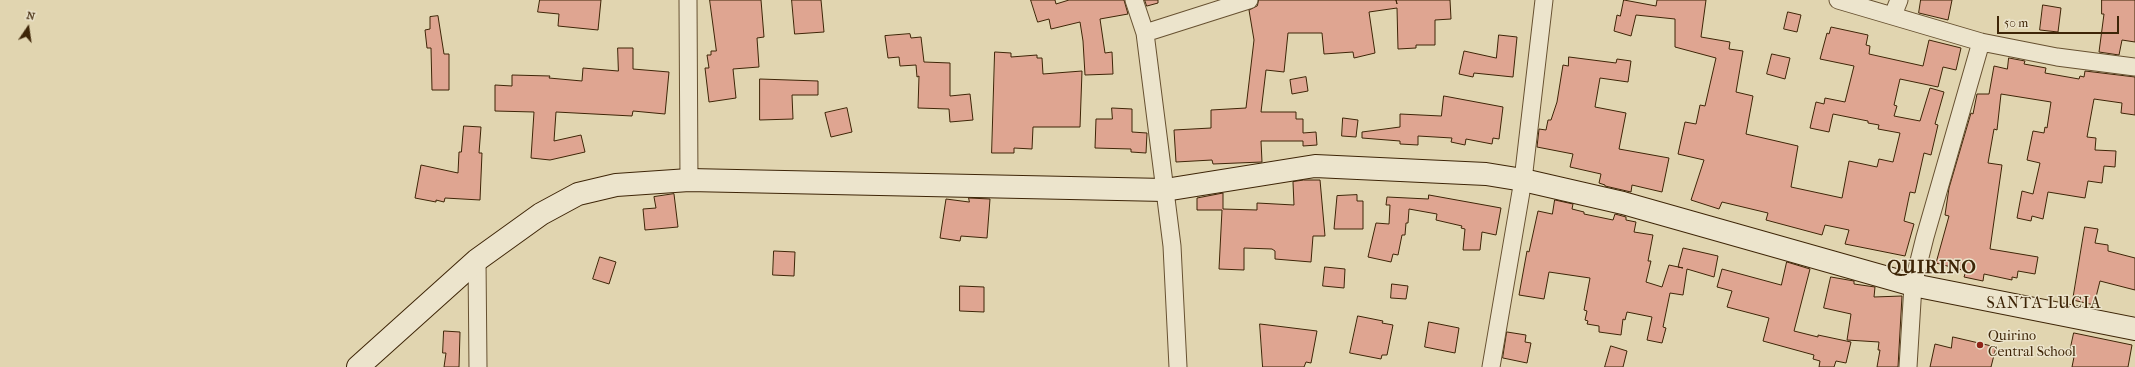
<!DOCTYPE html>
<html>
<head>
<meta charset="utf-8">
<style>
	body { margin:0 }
	#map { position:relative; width:2135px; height:367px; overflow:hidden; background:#e1d5b0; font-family:"IM FELL French Canon",serif }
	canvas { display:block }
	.north { position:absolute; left:8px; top:8px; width:40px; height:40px; -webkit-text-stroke:3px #ece4cc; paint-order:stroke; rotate:13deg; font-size:11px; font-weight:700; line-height:16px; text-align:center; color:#3e2507 }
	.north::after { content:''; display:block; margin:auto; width:14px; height:18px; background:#3e2507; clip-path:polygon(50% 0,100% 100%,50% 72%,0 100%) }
	.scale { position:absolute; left:1997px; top:16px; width:122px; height:18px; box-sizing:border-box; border:2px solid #3e2507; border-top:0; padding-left:5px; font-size:12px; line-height:14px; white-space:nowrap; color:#3e2507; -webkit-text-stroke:3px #ece4cc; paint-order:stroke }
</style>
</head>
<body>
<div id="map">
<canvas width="2135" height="367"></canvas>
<div class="north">N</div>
<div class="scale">50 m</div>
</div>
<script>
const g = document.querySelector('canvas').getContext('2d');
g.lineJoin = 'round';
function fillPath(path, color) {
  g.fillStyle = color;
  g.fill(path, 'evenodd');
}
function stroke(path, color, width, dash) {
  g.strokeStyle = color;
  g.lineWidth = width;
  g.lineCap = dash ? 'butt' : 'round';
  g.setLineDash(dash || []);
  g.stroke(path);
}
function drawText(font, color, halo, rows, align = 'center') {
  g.font = font + ' "IM FELL French Canon",serif';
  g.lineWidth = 3;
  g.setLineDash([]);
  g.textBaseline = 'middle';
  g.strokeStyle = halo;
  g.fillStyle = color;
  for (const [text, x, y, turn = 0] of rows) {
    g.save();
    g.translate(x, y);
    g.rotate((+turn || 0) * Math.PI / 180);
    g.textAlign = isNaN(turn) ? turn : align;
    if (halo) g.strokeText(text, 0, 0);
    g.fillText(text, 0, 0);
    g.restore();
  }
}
const building = new Path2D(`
	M540 0H601L598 30 558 26 559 14 538 12Z
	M710 0H761L764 37 757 38 759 67 733 69 736 98 709 102 705 68H709L707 55H711V51H716Z
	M792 0H821L824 32 795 34Z
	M1031 0H1055L1056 4 1069 0H1124L1128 14 1100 19 1105 53 1112 52 1113 74 1085 75 1083 41 1080 22 1051 29 1049 19 1038 22Z
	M1145 0H1158V3L1147 6Z
	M1259 0H1396L1397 4 1396 0H1450L1451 19 1435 20V45H1416V48L1398 49 1397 8 1369 12 1375 53 1354 58 1353 52 1324 54 1322 33H1288L1284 72 1266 70 1261 112H1296V119H1303V133L1316 132 1317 145 1303 146V141H1261L1262 162 1213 164 1212 160 1176 162 1174 130 1211 128V110L1246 108 1254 40 1249 10 1257 6Z
	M1624 0 1656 6 1657 0H1706L1701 37 1730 42 1729 49 1743 51 1736 92 1753 96 1746 134 1798 146 1791 187 1842 198 1849 161 1877 167 1879 159 1893 162 1900 133 1878 129 1879 125 1868 123V121L1833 114 1829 132 1810 128 1816 102 1824 104 1825 98 1845 102 1854 66 1820 59 1827 33 1829 34 1831 27 1868 35 1866 45 1870 46 1869 54 1923 66 1929 40 1961 48 1956 70 1943 67 1938 87 1900 79 1894 105 1897 106 1894 116 1920 121 1930 88 1944 92 1935 124 1938 125 1931 155 1924 153 1915 193 1910 192 1904 221 1914 224 1905 256 1845 244 1849 230 1825 225 1822 235 1766 220 1768 213 1722 202 1719 209 1691 200 1704 160 1678 154 1685 122 1696 124 1700 105 1705 106 1716 58 1675 47V19L1636 15 1631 36 1614 31 1617 15 1620 16Z
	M1921 0H1952L1948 20 1919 13Z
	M2102 0H2135V42L2122 40 2119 55 2099 52 2104 14H2102Z
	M2043 5 2061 8 2058 32 2040 30Z
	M1788 12 1801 15 1797 32 1784 29Z
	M438 16 444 54H449V90H432L431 48H427L425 30 430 29V17Z
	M910 34 911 38 921 37 924 62 950 63V96L970 94 973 120 950 122 949 109 918 108 919 76 917 77 916 65 900 66 899 57 888 58 885 36Z
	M1499 35 1517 37 1513 77 1474 73 1473 77 1459 74 1464 51 1496 58Z
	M618 48H633V69L669 72 665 114 633 111 632 116 556 112 554 141 581 135 585 152 550 160 531 158 534 112 495 111V85L512 86V75L550 76 549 78 582 81 583 68 618 71Z
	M995 52 1011 53V57L1037 55V58H1042L1043 74 1082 71 1080 127H1033L1032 149 1014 148V153H992Z
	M1772 54 1790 58 1785 79 1767 74Z
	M1569 57 1616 63 1617 59 1631 61 1628 82 1600 78 1595 107 1626 113 1619 149 1669 158 1662 192 1632 185 1631 192 1605 186V185L1599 183 1601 174 1570 167 1573 154 1537 147 1539 129 1546 130 1548 120H1551L1557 102 1563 65 1568 66Z
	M2009 58 2025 61 2024 64 2046 68 2045 73 2079 79 2080 76 2084 77 2085 71 2135 77V115L2121 113 2122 103 2094 99 2087 137 2096 138 2095 150 2116 151 2115 167 2104 166 2102 183 2088 181 2085 198 2048 192 2043 219 2032 216 2031 221 2017 218 2022 191 2033 194 2040 163 2027 160 2033 131 2044 133 2045 127 2047 128 2051 102 2001 94 1997 130 1994 129 1988 163 2002 165 1990 249 2038 257 2035 274 2018 271 2017 278 2012 277V280L1984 274 1983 281 1964 277 1966 271 1936 263 1949 216 1945 215 1949 188 1971 113 1973 114 1977 94H1989L1994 66 2007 69Z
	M1306 77 1308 91 1292 94 1290 80Z
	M760 79 818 81V95H792L793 119 760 120Z
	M1444 96 1503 107 1499 139 1493 138 1492 144 1466 139 1465 145 1451 142 1452 138 1418 136V145L1400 144V141L1362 138V132L1400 127V114L1441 116Z
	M847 108 852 132 831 137 825 113Z
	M1112 108 1132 109V132L1147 133 1146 153 1131 152V149L1095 148 1096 119H1112Z
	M1343 118 1358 120 1356 137 1342 136Z
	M464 126 481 127 479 153H482L480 200 445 198 444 202 436 200V202L415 198 421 165 458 173 459 152H461Z
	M1304 180H1320L1325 236H1313L1311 262 1275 259V251L1272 249 1244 248V270L1219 269 1222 210H1197V198L1223 193V209L1257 210V203L1294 205 1293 182Z
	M674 194 678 227 645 230 643 209 656 208 654 197Z
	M1357 195V201H1363V229H1334L1337 196Z
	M1429 195 1501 208 1496 235 1482 232 1480 250H1463L1465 229 1461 228 1462 226 1436 220 1437 214 1409 209 1408 223H1406L1405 235H1402L1398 255 1393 254 1391 262 1368 257 1376 223 1389 224 1390 205H1386L1387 197 1428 199Z
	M969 198 990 199 987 238 961 236 960 241 940 238 946 199 969 202Z
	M1555 200 1573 204 1572 209 1584 212V214L1613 220 1615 214 1626 217V220L1636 222 1634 232 1653 235 1648 261H1651L1646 282 1662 287 1669 265 1683 268 1678 267 1683 248 1718 256 1714 277 1687 269 1683 295 1670 293 1663 327 1666 328 1662 343 1647 340 1652 317 1627 312 1625 320 1623 319 1621 335 1599 332V326L1587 324 1588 321 1585 320 1587 311 1584 310 1590 278 1549 272 1544 299 1519 295 1527 251 1529 252 1538 211 1552 214Z
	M2085 227 2098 229 2095 243 2108 245V251L2135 258V290L2100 281 2094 305 2073 300Z
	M774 251 795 252 794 276 773 275Z
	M600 257 616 262 609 284 593 279Z
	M1787 262 1810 269 1794 331 1818 337V335L1851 342 1846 363 1836 361 1834 367H1819L1820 361 1813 359 1814 355 1763 341 1769 318 1727 307 1732 291 1717 287 1722 269 1781 285Z
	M1325 267 1345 269 1344 288 1323 286Z
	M1831 277 1854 281V284L1875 287 1874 297 1902 296 1898 367H1877L1880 350H1878L1879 342 1847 340 1851 314 1824 308Z
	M1392 284 1408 286 1406 299 1391 298Z
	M960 286 984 287V312L960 311Z
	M1358 316 1383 321 1382 323 1393 325 1387 355H1382L1381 359 1350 353Z
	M1429 322 1459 328 1455 353 1425 347Z
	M1260 324 1317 331 1311 363 1306 362 1304 367H1263Z
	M444 331 460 332 459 367H444L446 353H443Z
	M1507 332 1526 335 1525 342 1531 343 1527 363 1503 358Z
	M2074 333 2132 345 2128 367H2072L2074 357 2069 356Z
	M1953 337 1996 347 1991 367H1930L1935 344 1951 348Z
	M1611 346 1627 351 1623 367H1605Z`);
fillPath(building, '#dfa591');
stroke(building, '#3e2507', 1);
const street = new Path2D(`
	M688 0 689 180
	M1134 0 1145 33 1172 246 1178 367
	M1838 0 1981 42 2057 57 2135 67
	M1893 15 1899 0
	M1145 33 1249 0
	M477 260 478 367
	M1491 367 1523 180 1544 0
	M1908 367 1913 285 1925 237 1981 42`);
const secondary = new Path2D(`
	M358 367 477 260 541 214 578 194 616 185 689 180 1165 190 1315 166 1486 174 1523 180 1623 203 1913 285 2135 329`);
stroke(street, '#675131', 19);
stroke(secondary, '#3e2507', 24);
stroke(street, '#ece4cc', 17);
stroke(secondary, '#ece4cc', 22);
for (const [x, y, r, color] of [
	[1980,345,4,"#8f2418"]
]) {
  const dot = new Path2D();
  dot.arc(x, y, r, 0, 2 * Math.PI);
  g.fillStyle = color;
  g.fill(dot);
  stroke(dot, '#ece4cc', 1.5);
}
drawText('14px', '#3e2507', '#ece4cc', [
	["Quirino",1988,337],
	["Central School",1988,353]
], 'left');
g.letterSpacing = '1px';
drawText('16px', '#3e2507', '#ece4cc', [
	["SANTA LUCIA",2044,304]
]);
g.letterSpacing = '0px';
g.letterSpacing = '1px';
drawText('bold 18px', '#3e2507', '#ece4cc', [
	["QUIRINO",1932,269]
]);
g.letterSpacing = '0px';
</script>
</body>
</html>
